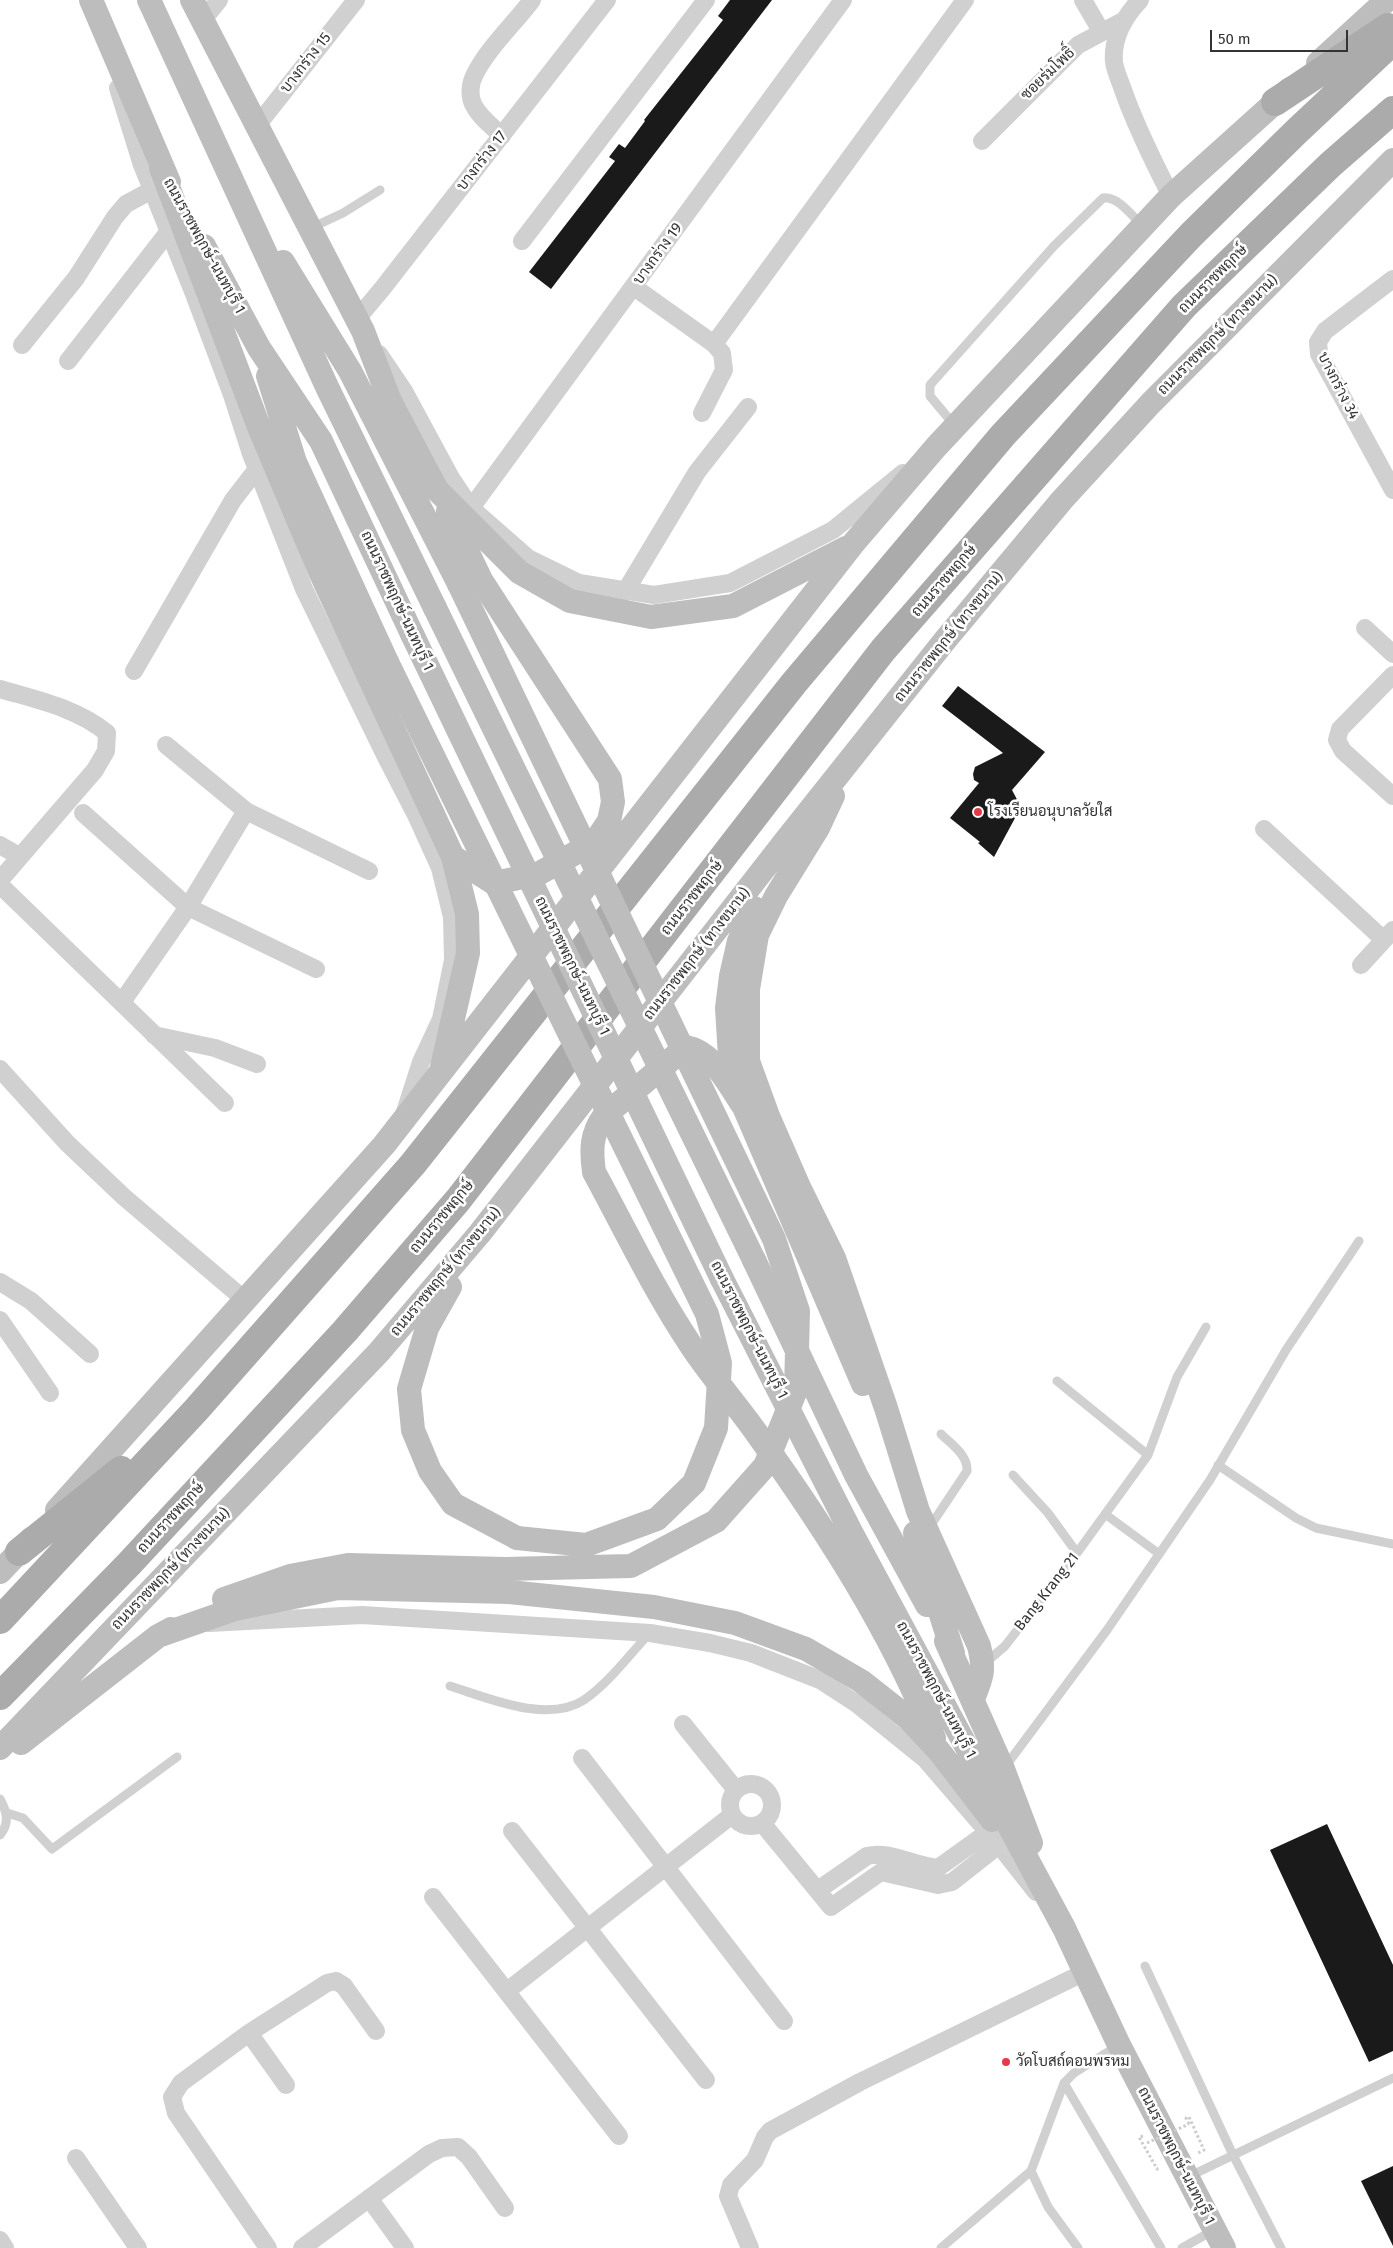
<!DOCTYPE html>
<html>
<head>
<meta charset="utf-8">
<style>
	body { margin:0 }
	#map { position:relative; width:1393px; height:2248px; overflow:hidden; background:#fff; font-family:"Fira Sans",sans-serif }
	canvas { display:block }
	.scale { position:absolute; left:1210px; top:30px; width:138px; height:22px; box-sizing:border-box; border:2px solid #333; border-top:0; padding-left:6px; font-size:15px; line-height:18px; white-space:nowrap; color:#333; -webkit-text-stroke:4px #fff; paint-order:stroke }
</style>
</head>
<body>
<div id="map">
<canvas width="1393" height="2248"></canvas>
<div class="scale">50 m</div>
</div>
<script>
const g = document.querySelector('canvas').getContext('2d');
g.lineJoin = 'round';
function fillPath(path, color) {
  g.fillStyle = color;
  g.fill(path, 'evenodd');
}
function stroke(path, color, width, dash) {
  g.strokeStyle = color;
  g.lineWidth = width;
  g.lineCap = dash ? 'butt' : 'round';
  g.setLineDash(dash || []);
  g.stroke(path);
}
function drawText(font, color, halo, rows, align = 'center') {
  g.font = font + ' "Fira Sans",Sarabun,sans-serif';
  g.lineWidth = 5;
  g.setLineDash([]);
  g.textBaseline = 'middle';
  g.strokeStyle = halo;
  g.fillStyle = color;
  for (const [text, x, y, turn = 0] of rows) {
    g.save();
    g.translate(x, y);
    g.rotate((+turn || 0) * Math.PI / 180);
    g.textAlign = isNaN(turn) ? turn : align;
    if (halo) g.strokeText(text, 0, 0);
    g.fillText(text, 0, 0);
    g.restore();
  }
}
fillPath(new Path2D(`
	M730 0H772L551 289 529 272 615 161 609 157 619 144 625 148 645 121 644 120 723 20 718 16Z
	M958 686 1045 752 1012 790 1021 807 994 857 978 843 980 842 950 818 979 783 974 780 973 774 975 767 1003 753 942 706Z
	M1327 1824 1393 1965V2051L1369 2062 1270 1850Z
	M1393 2166V2246L1361 2181Z`), '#1a1a1a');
stroke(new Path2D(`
	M1189 2124 1186 2118 1189 2117 1204 2150 1198 2153
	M1143 2136 1139 2137 1157 2169 1160 2168`), '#cdcdcd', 3, [2.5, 2.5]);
stroke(new Path2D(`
	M311 228 343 213 380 190
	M955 426 930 396V385L1054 246 1103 198C1118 196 1132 216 1142 225
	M1057 1381 1148 1455
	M1218 1465 1296 1518 1316 1528 1393 1544
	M1013 1475 1048 1513 1077 1553
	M1105 1514 1158 1553
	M929 1528 967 1471C968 1455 952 1445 941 1434
	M984 1664 1005 1646 1077 1553 1148 1455 1177 1377 1206 1327
	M450 1686C488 1698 547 1724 584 1700 609 1683 629 1655 649 1634
	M1005 1767 1107 1630 1210 1480 1286 1350 1359 1241
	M0 1799C7 1812 10 1823 0 1835
	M7 1813 23 1818 52 1849 177 1757
	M1145 1966 1233 2155 1281 2248
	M1064 2083 1161 2248
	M1188 2177 1393 2078
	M941 2248 1031 2171
	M1078 2248 1048 2207 1031 2171 1064 2083 1074 2073 1119 2045
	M1182 2248 1214 2230`), '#d0d0d0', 9);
stroke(new Path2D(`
	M1083 0 1101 31
	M1140 0C1125 16 1112 38 1114 62 1115 70 1119 79 1122 87 1135 125 1153 161 1171 196
	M203 20 219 0
	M118 88 142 165 194 294 232 395 251 454 304 589 386 757 416 815 440 868 452 917 453 960 441 1019 421 1062 405 1112
	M256 127 356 0
	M502 136C492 126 479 117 473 104 469 95 470 83 475 74 488 48 514 24 532 0
	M982 141 1078 45 1123 21
	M522 241 706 0
	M1393 279 1325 331 1318 342 1319 354 1393 490
	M634 287 714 344 965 0
	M356 320 382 289 607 0
	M22 345 76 278 115 217 126 204 152 190
	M379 354 404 391 451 478 471 508 528 558 579 583 654 595 730 583 833 530 903 473
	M68 361 169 231
	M702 413 724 370 722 353 714 344
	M471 508 843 0
	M625 592 697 472 748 407
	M1365 628 1393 654
	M134 671 233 500 257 469
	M1393 675 1340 729 1337 740 1343 751 1393 796
	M0 689C37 700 77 708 107 733L106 751 95 770 0 880
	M166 745 246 811 369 871
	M83 813 188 907 316 969
	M1264 829 1384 940
	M0 845 19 856
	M0 885 225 1103
	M1361 965 1393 930
	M122 1002 188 907 246 811
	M154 1035 215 1048 257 1064
	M0 1069 67 1143 124 1197 246 1301
	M0 1282 31 1301 90 1354
	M0 1320 50 1393
	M209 1623 362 1615 650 1633 710 1643 751 1653 820 1680 857 1704 925 1759 999 1845 1036 1892
	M683 1724 736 1790
	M582 1758 784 2021
	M730 1805a21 21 0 1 1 42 0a21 21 0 1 1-42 0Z
	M762 1823 831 1907 881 1872 938 1885 952 1882 999 1845
	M512 1831 706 2080
	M818 1890 867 1856C890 1850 914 1866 938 1868L988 1832
	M433 1897 619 2136
	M507 1991 732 1815
	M249 2033 286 2085
	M76 2158 138 2248
	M369 2198 405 2248
	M0 2240 5 2248
	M268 2248 176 2113 172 2097 181 2083 249 2033 327 1983 336 1981 344 1986 376 2031
	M302 2248 429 2154 442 2148 458 2147 469 2157 505 2208
	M750 2248 728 2196 731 2185 755 2160 765 2137 770 2131 860 2082 1085 1972`), '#d0d0d0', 18);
stroke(new Path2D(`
	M91 0 169 182
	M149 0 328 389 435 608
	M192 0 363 331 390 401 437 490 519 572 570 601 651 617 733 606 846 548
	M1318 63 1387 0
	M161 168 259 427 321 574 453 857 467 914 468 953 442 1067
	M204 246 259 348 321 441 412 634
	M283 262 350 371 459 584
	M268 376 295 462 387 662
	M448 511 481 580 610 779 613 802 609 821 595 842 538 874 494 883 453 857
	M833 796 818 828 776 896 757 935 748 989V1061L768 1116 799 1187 834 1258 886 1408 918 1511 979 1646C985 1670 982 1677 973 1699
	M754 908 739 941 731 976 727 1008 730 1057 744 1107 863 1384
	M744 1107C729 1086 714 1052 686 1047L604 1116C591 1134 591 1150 594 1172 626 1231 655 1292 692 1347 712 1377 737 1405 758 1435 826 1530 890 1629 934 1738
	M754 1260 856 1475 927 1605
	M722 1279 851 1532 1064 1928 1119 2045 1224 2248
	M450 1287 427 1328 409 1389 413 1430 430 1471 453 1504 517 1538
	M57 1510 384 1145 852 545 936 447 1171 196 1290 89
	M915 1533 953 1653
	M0 1572 31 1539
	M224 1599 290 1576 348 1565 505 1569
	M158 1636 235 1609 338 1588 509 1592 654 1607 735 1623 806 1649 861 1681 908 1718 939 1751 992 1820
	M946 1641 1003 1769 1031 1843
	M21 1743 158 1636 171 1629
	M0 1748 379 1352 480 1233 787 839 946 639 1062 500 1150 404 1393 160`), '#bdbdbd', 24);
stroke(new Path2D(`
	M1275 102 1388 27
	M19 1552 121 1470
	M0 1620 196 1410 413 1164 794 683 1003 435 1191 235 1297 131 1393 41
	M0 1696 129 1564 345 1331 458 1200 883 650 1184 306 1330 165 1393 110`), '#ababab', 28);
stroke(new Path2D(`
	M1147 2143 1189 2124`), '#cdcdcd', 3, [2.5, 2.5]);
stroke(new Path2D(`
	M459 584 774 1239 798 1311 796 1390 765 1466 716 1521 631 1566 505 1569
	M435 608 754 1260
	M412 634 722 1279
	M387 662 707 1314 720 1363 716 1428 694 1483 657 1519 586 1545 517 1538`), '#bdbdbd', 24);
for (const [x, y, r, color] of [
	[978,812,5,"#e63946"],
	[1006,2062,5,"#e63946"]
]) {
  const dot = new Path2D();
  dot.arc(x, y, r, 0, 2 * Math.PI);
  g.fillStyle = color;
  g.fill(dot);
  stroke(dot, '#fff', 2);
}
drawText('15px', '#333', '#fff', [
	["บางกร่าง 15",306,63,-52],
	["ซอยร่มโพธิ์",1048,74,-44],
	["บางกร่าง 17",482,161,-52],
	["ถนนราชพฤกษ์-นนทบุรี 1",204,246,61],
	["บางกร่าง 19",658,254,-54],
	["ถนนราชพฤกษ์",1213,279,-45],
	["ถนนราชพฤกษ์ (ทางขนาน)",1218,335,-45],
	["บางกร่าง 34",1338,386,63],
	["ถนนราชพฤกษ์",944,581,-49],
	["ถนนราชพฤกษ์-นนทบุรี 1",397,601,65],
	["ถนนราชพฤกษ์ (ทางขนาน)",949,637,-51],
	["ถนนราชพฤกษ์",692,898,-52],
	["ถนนราชพฤกษ์ (ทางขนาน)",697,954,-52],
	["ถนนราชพฤกษ์-นนทบุรี 1",572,966,64],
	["ถนนราชพฤกษ์",442,1217,-50],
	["ถนนราชพฤกษ์ (ทางขนาน)",446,1272,-50],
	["ถนนราชพฤกษ์-นนทบุรี 1",749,1330,63],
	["ถนนราชพฤกษ์",171,1518,-47],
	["ถนนราชพฤกษ์ (ทางขนาน)",171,1569,-46],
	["Bang Krang 21",1047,1592,-52],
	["ถนนราชพฤกษ์-นนทบุรี 1",936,1690,62],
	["ถนนราชพฤกษ์-นนทบุรี 1",1176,2156,63]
]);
drawText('15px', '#333', '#fff', [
	["โรงเรียนอนุบาลวัยใส",988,812],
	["วัดโบสถ์ดอนพรหม",1016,2062]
], 'left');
</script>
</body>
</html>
